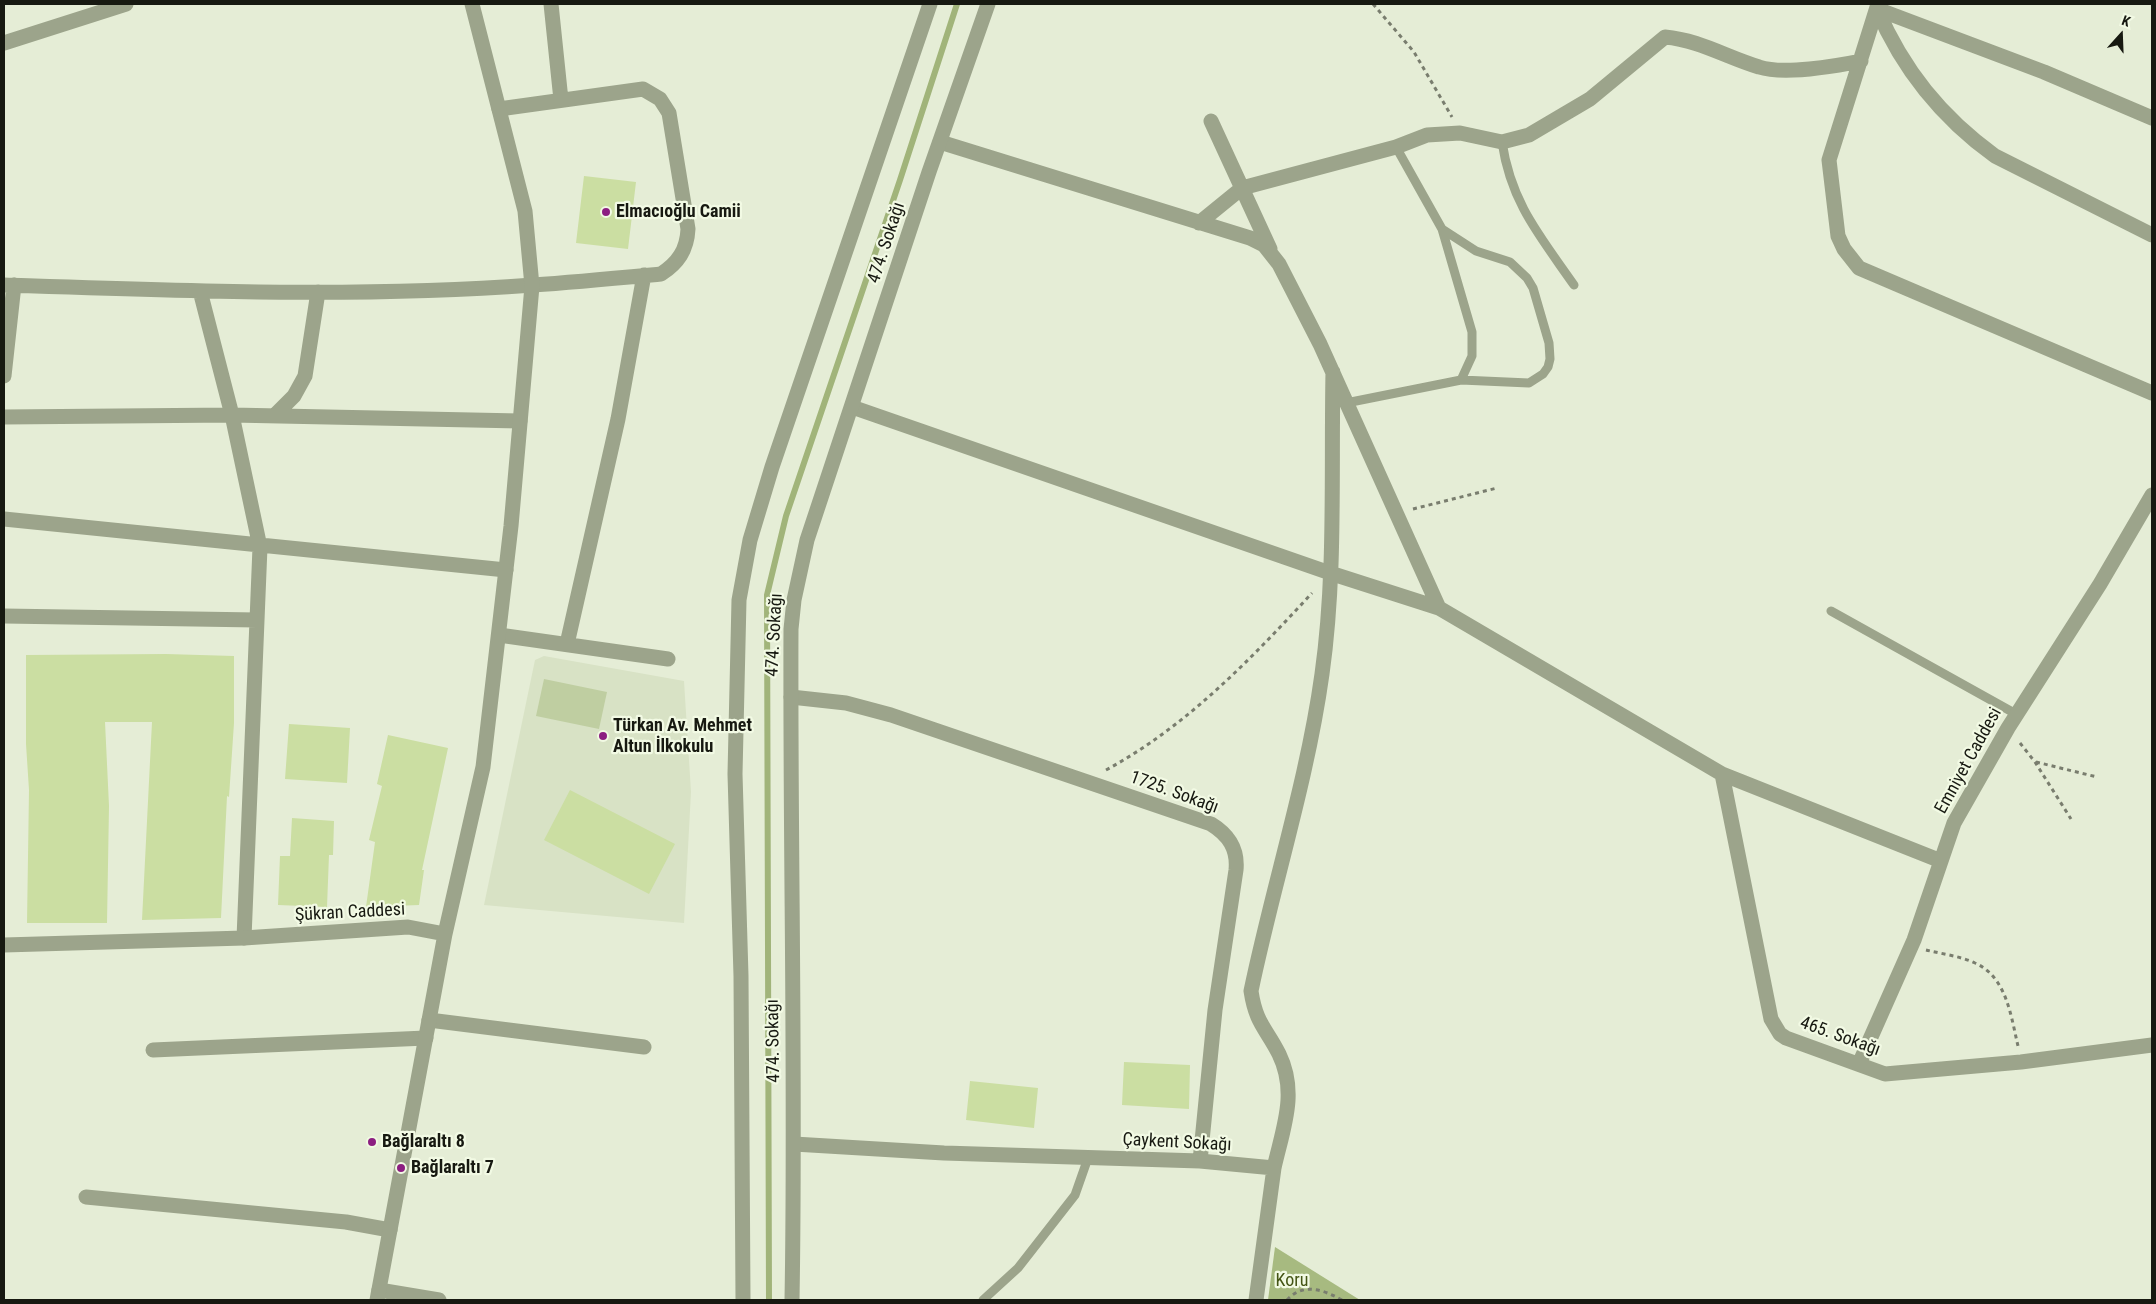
<!DOCTYPE html>
<html>
<head>
<meta charset="utf-8">
<style>
	body { margin:0 }
	#map { position:relative; width:2156px; height:1304px; overflow:hidden; background:#e5edd6; font-family:"Roboto Condensed",sans-serif }
	canvas { display:block }
	.frame { position:absolute; inset:0; border:5px solid #171911; pointer-events:none }
	.north { position:absolute; left:2096px; top:10px; width:50px; height:50px; -webkit-text-stroke:4px #f2fae4; paint-order:stroke; rotate:20deg; font-size:14px; font-weight:700; line-height:20px; text-align:center; color:#171911 }
	.north::after { content:''; display:block; margin:auto; width:18px; height:22px; background:#171911; clip-path:polygon(50% 0,100% 100%,50% 72%,0 100%) }
</style>
</head>
<body>
<div id="map">
<canvas width="2156" height="1304"></canvas>
<div class="frame"></div>
<div class="north">K</div>
</div>
<script>
const g = document.querySelector('canvas').getContext('2d');
g.lineJoin = 'round';
function fillPath(path, color) {
  g.fillStyle = color;
  g.fill(path, 'evenodd');
}
function stroke(path, color, width, dash) {
  g.strokeStyle = color;
  g.lineWidth = width;
  g.lineCap = dash ? 'butt' : 'round';
  g.setLineDash(dash || []);
  g.stroke(path);
}
function drawText(font, color, halo, rows, align = 'center') {
  g.font = font + ' "Roboto Condensed",sans-serif';
  g.lineWidth = 4.5;
  g.setLineDash([]);
  g.textBaseline = 'middle';
  g.strokeStyle = halo;
  g.fillStyle = color;
  for (const [text, x, y, turn = 0] of rows) {
    g.save();
    g.translate(x, y);
    g.rotate((+turn || 0) * Math.PI / 180);
    g.textAlign = isNaN(turn) ? turn : align;
    if (halo) g.strokeText(text, 0, 0);
    g.fillText(text, 0, 0);
    g.restore();
  }
}
fillPath(new Path2D(`
	M544 656 684 681 691 792 684 923 484 905 535 660Z`), '#d8e2c5');
fillPath(new Path2D(`
	M544 679 607 692 599 729 536 716Z`), '#bfcea1');
fillPath(new Path2D(`
	M1275 1247 1360 1300H1268Z`), '#a7ba80');
stroke(new Path2D(`
	M769 1300 767 595 786 516 900 180 957 4`), '#a1b47a', 6);
fillPath(new Path2D(`
	M584 176 636 182 628 249 576 243Z
	M166 654 234 656V723L229 797 227 796 221 918 142 920 152 722H105L109 806 107 923H27L29 790 26 744V655Z
	M289 724 350 728 347 783 285 779Z
	M388 735 448 748 422 870H424L419 905 366 907 375 842 369 840 382 786 377 784Z
	M570 790 675 844 649 894 544 840Z
	M292 818 334 821 333 855H329L327 907 278 905 280 856H290Z
	M1124 1062 1190 1065 1189 1109 1122 1105Z
	M970 1081 1038 1088 1034 1128 966 1120Z`), '#cbdea2');
stroke(new Path2D(`
	M1373 4 1414 52 1452 117
	M1413 509 1497 488
	M2020 743 2035 762 2071 819
	M2036 762 2097 777
	M1106 770C1187 726 1250 660 1312 593
	M1926 950C1942 954 1960 956 1975 963 2007 977 2011 1017 2018 1046
	M1287 1300C1303 1282 1324 1290 1342 1300`), '#797d6e', 3, [4, 4]);
stroke(new Path2D(`
	M1502 142C1511 203 1540 236 1574 285
	M1396 147 1442 229 1472 332V356L1461 380
	M1346 403 1461 380 1529 383 1543 374 1548 367 1550 359 1549 343 1533 288 1527 278 1510 262 1476 251 1442 229
	M1831 611 2016 714
	M983 1300 1018 1268 1075 1195 1088 1158`), '#9ca48b', 9);
stroke(new Path2D(`
	M551 4 561 100
	M1878 4 1829 160 1838 236 1844 249 1859 268 2152 393
	M1877 9C1903 70 1941 117 1995 156L2152 235
	M1877 9 2044 72 2152 118
	M4 43 126 4
	M1211 121 1270 249
	M940 142 1250 238 1264 245 1279 264 1320 344 1439 608
	M1199 223 1242 188 1396 147 1427 135 1460 133 1502 142 1529 135 1590 99 1665 37C1699 40 1726 57 1759 67 1783 75 1836 66 1861 61
	M4 285C180 291 357 298 533 285 576 282 618 278 661 274 678 263 687 250 688 229L669 113 660 99 643 89 499 109
	M200 291 232 415 260 547 244 938
	M4 376 14 285
	M852 407 1330 573 1439 608 1722 774 1941 861
	M274 416 294 396 305 376 318 292
	M4 417 232 415 520 421
	M4 519 506 570
	M4 616 257 620
	M499 635 668 659
	M567 644 618 419 644 275
	M791 697 846 703 891 715 1211 824C1229 835 1238 849 1236 870L1215 1010 1200 1161
	M1722 774 1771 1019 1780 1034 1786 1038 1885 1074 2021 1062 2152 1045
	M429 1020 644 1047
	M153 1050 426 1038
	M1859 1064 1914 940 1954 823 2008 728 2100 584 2152 495
	M794 1144 944 1153 1200 1161 1274 1168 1256 1300
	M1274 1168C1283 1128 1298 1093 1279 1054 1266 1028 1256 1024 1251 991 1273 885 1307 782 1322 674 1336 575 1331 472 1333 372
	M86 1197 346 1222 390 1230
	M379 1290 439 1300`), '#9ca48b', 15);
stroke(new Path2D(`
	M4 945 244 938 408 927 445 934
	M377 1300 445 934 483 767 511 526 532 286 525 211 472 4
	M743 1300 741 976 735 774 739 600 750 540 772 467 930 4
	M792 1300C796 1076 790 853 791 629L794 600 807 540 929 172 988 4`), '#9ca48b', 15);
for (const [x, y, r, color] of [
	[606,212,5,"#8c1e81"],
	[603,736,5,"#8c1e81"],
	[372,1142,5,"#8c1e81"],
	[401,1168,5,"#8c1e81"]
]) {
  const dot = new Path2D();
  dot.arc(x, y, r, 0, 2 * Math.PI);
  g.fillStyle = color;
  g.fill(dot);
  stroke(dot, '#f2fae4', 2);
}
drawText('bold 18px', '#171911', '#f2fae4', [
	["Elmacıoğlu Camii",616,212],
	["Türkan Av. Mehmet",613,726],
	["Altun İlkokulu",613,747],
	["Bağlaraltı 8",382,1142],
	["Bağlaraltı 7",411,1168]
], 'left');
drawText('18px', '#171911', '#f2fae4', [
	["474. Sokağı",887,243,-72],
	["474. Sokağı",775,635,-87],
	["Emniyet Caddesi",1969,761,-61],
	["1725. Sokağı",1174,793,20],
	["Şükran Caddesi",350,913,-3],
	["465. Sokağı",1840,1037,20],
	["474. Sokağı",774,1041,-91],
	["Çaykent Sokağı",1177,1143,3]
]);
drawText('18px', '#445515', '#f2fae4', [
	["Koru",1292,1281]
]);
</script>
</body>
</html>
